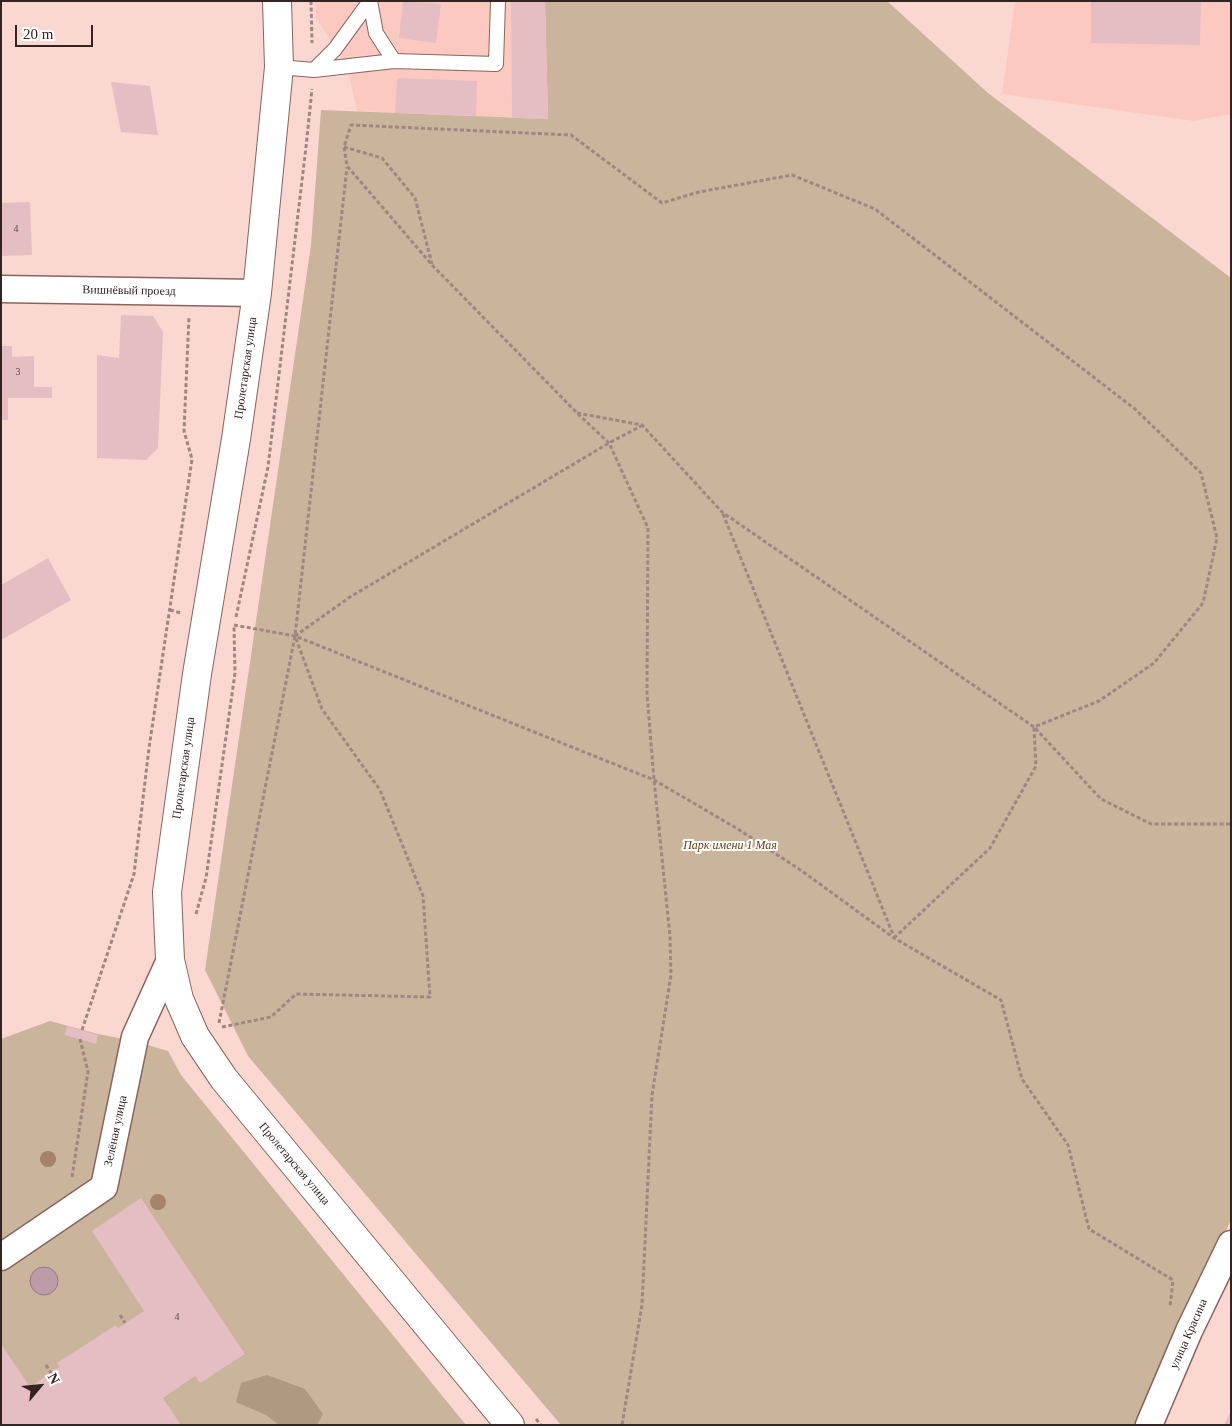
<!DOCTYPE html>
<html>
<head>
<meta charset="utf-8">
<style>
	body { margin:0 }
	#map { position:relative; width:1232px; height:1426px; overflow:hidden; background:#fad8d1; font-family:Georgia,serif }
	canvas { display:block }
	.frame { position:absolute; inset:0; border:2px solid #332321; pointer-events:none }
	.north { position:absolute; left:15px; top:1361px; width:50px; height:50px; -webkit-text-stroke:4px #fff; paint-order:stroke; rotate:62deg; font-size:14px; font-weight:700; line-height:20px; text-align:center; color:#332321 }
	.north::after { content:''; display:block; margin:auto; width:18px; height:22px; background:#332321; clip-path:polygon(50% 0,100% 100%,50% 72%,0 100%) }
	.scale { position:absolute; left:15px; top:25px; width:78px; height:22px; box-sizing:border-box; border:2px solid #332321; border-top:0; padding-left:6px; font-size:15px; line-height:18px; white-space:nowrap; color:#332321; -webkit-text-stroke:4px #fff; paint-order:stroke }
</style>
</head>
<body>
<div id="map">
<canvas width="1232" height="1426"></canvas>
<div class="frame"></div>
<div class="north">N</div>
<div class="scale">20 m</div>
</div>
<script>
const g = document.querySelector('canvas').getContext('2d');
g.lineJoin = 'round';
function fillPath(path, color) {
  g.fillStyle = color;
  g.fill(path, 'evenodd');
}
function stroke(path, color, width, dash) {
  g.strokeStyle = color;
  g.lineWidth = width;
  g.lineCap = dash ? 'butt' : 'round';
  g.setLineDash(dash || []);
  g.stroke(path);
}
function drawText(font, color, halo, rows, align = 'center') {
  g.font = font + ' Georgia,serif';
  g.lineWidth = 4;
  g.setLineDash([]);
  g.textBaseline = 'middle';
  g.strokeStyle = halo;
  g.fillStyle = color;
  for (const [text, x, y, turn = 0] of rows) {
    g.save();
    g.translate(x, y);
    g.rotate((+turn || 0) * Math.PI / 180);
    g.textAlign = isNaN(turn) ? turn : align;
    if (halo) g.strokeText(text, 0, 0);
    g.fillText(text, 0, 0);
    g.restore();
  }
}
fillPath(new Path2D(`
	M315 1H545L548 119 357 111 347 66 316 18Z
	M1015 1H1231V114L1194 121 1002 94Z`), '#fcc9c0');
fillPath(new Path2D(`
	M545 1H887L988 93 1231 278V1220L1137 1425H561L248 1056 205 970 311 245 321 110 548 119Z
	M50 1021 98 1034 134 1041 168 1051 181 1075 466 1425H1V1039Z`), '#cab49c');
fillPath(new Path2D(`
	M267 1375 305 1389 323 1414 317 1425H279L266 1415 236 1402 241 1383Z`), '#af9980');
const water = new Path2D(`
	M30 1281a14 14 0 1 1 28 0a14 14 0 1 1-28 0Z`);
fillPath(water, '#bd9caa');
stroke(water, '#947881', 1);
fillPath(new Path2D(`
	M403 1 441 4 436 43 399 38Z
	M511 1H545L548 119 512 118Z
	M1091 1H1201L1200 45 1091 43Z
	M397 78 477 81 476 116 395 113Z
	M111 82 150 86 158 135 121 132Z
	M30 202 32 255 1 256V203Z
	M121 315 153 316 163 332 158 448 146 460 97 458V355L119 358Z
	M1 346H12V357L34 356V387H52V398H8V420H1Z
	M48 558 71 600 1 640V585Z
	M67 1026 98 1035 96 1044 65 1035Z
	M141 1198 245 1354 200 1383 195 1376 163 1398 181 1425H1V1344L30 1387 60 1367 57 1363 116 1325 118 1328 144 1311 92 1231Z
	M1231 1411V1425H1224Z`), '#e4bec2');
const lane = new Path2D(`
	M370 1 376 33 394 61 496 64 498 1
	M279 67 314 70 394 61
	M314 70 335 49 370 1`);
const street = new Path2D(`
	M1 289 257 293
	M1 1257 104 1187 135 1037 170 960
	M1149 1425 1189 1331 1231 1244`);
const secondary = new Path2D(`
	M277 1 279 67 257 293 236 439 197 674 167 892 170 960 179 999 195 1036 224 1079 510 1425`);
stroke(lane, '#89645d', 16);
stroke(street, '#89645d', 29);
stroke(secondary, '#89645d', 30);
stroke(new Path2D(`
	M311 1 312 43
	M344 147 382 158 415 198 432 264
	M577 413 642 425 722 512 1034 727 1099 701 1154 663 1203 603 1217 538 1201 473 1135 409 875 209 792 175 699 192 662 203 571 135 351 125 344 147 347 166 433 266 577 413 609 443 648 528 647 694 654 780 670 936 671 975 652 1095 642 1305 622 1425
	M723 514 894 937
	M170 610 181 613
	M236 617 268 467 306 147 312 89
	M234 625 295 636 654 780 738 829 802 871 894 938 1001 1000 1022 1079 1068 1145 1089 1229 1173 1280 1170 1307
	M196 914 206 878 235 673 234 626
	M894 938 990 848 1036 766 1034 727 1101 799 1151 824H1231
	M219 1023 295 636 347 167
	M222 1027 271 1017 296 994 430 997 423 896 380 790 322 709 295 636 350 597 609 443 641 426
	M82 1030 134 874 149 748 192 459 184 431 189 316
	M72 1177 88 1072 80 1039
	M120 1315 125 1323
	M46 1365 51 1373
	M536 1419 541 1425`), '#a08682', 3, [4, 2.5]);
stroke(lane, '#fff', 14);
stroke(street, '#fff', 26);
stroke(secondary, '#fff', 28);
g.fillStyle = '#a58469';
for (const [x, y] of [
	[48,1159],
	[158,1202]
]) {
  g.beginPath();
  g.arc(x, y, 8, 0, 2 * Math.PI);
  g.fill();
}
drawText('10px', '#5f4a49', null, [
	["4",16,229],
	["3",18,372],
	["4",177,1317]
]);
drawText('12px', '#332321', '#fff', [
	["Вишнёвый проезд",129,291,1],
	["Пролетарская улица",246,368,-82],
	["Пролетарская улица",184,768,-82],
	["Зелёная улица",116,1131,-78],
	["Пролетарская улица",294,1164,50],
	["улица Красина",1189,1334,-66]
]);
drawText('italic 12px', '#603f14', '#fff', [
	["Парк имени 1 Мая",730,846]
]);
</script>
</body>
</html>
